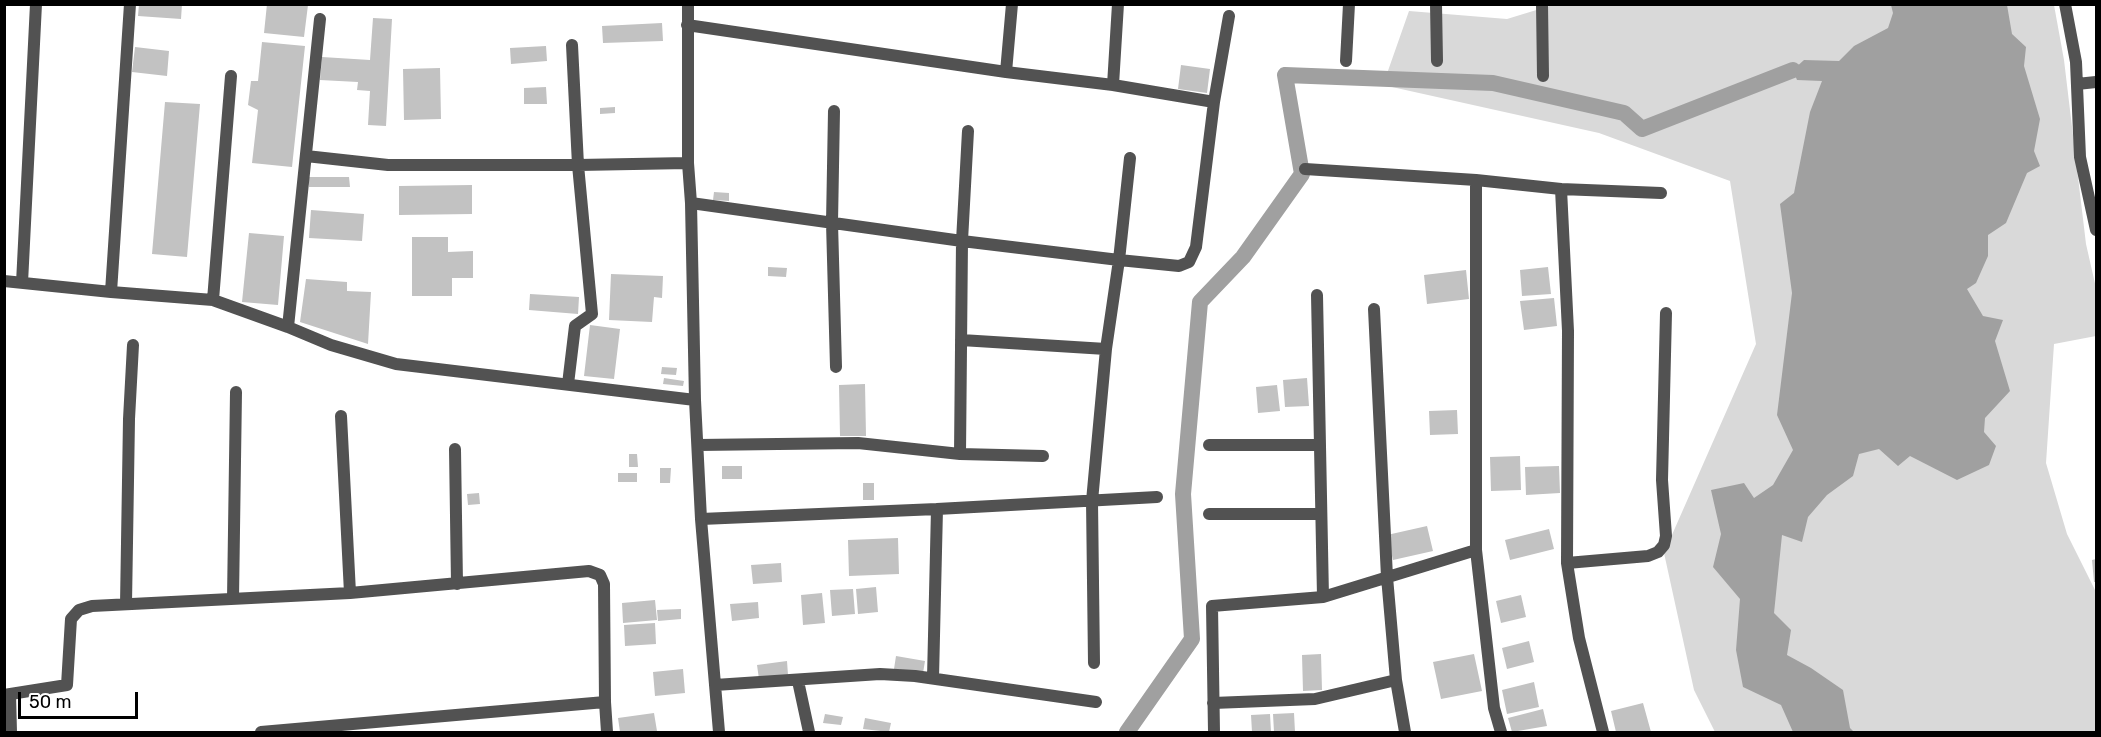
<!DOCTYPE html>
<html>
<head>
<meta charset="utf-8">
<style>
	body { margin:0 }
	#map { position:relative; width:2101px; height:737px; overflow:hidden; background:#fff; font-family:Rubik,sans-serif }
	canvas { display:block }
	.frame { position:absolute; inset:0; border:6px solid #000; pointer-events:none }
	.scale { position:absolute; left:18px; top:692px; width:120px; height:27px; box-sizing:border-box; border:3px solid #000; border-top:0; padding-left:8px; font-size:18px; line-height:21px; white-space:nowrap; color:#000; -webkit-text-stroke:4px #fff; paint-order:stroke }
</style>
</head>
<body>
<div id="map">
<canvas width="2101" height="737"></canvas>
<div class="frame"></div>
<div class="scale">50 m</div>
</div>
<script>
const g = document.querySelector('canvas').getContext('2d');
g.lineJoin = 'round';
function fillPath(path, color) {
  g.fillStyle = color;
  g.fill(path, 'evenodd');
}
function stroke(path, color, width, dash) {
  g.strokeStyle = color;
  g.lineWidth = width;
  g.lineCap = dash ? 'butt' : 'round';
  g.setLineDash(dash || []);
  g.stroke(path);
}
fillPath(new Path2D(`
	M1556 4 2054 5 2064 60 2086 244 2096 288V336L2054 344 2046 463 2067 534 2096 592V732H1715L1694 690 1664 553 1756 344 1730 181 1599 133 1383 85 1409 11 1507 19Z`), '#d9d9d9');
fillPath(new Path2D(`
	M1891 5H2007L2012 34 2026 47 2024 66 2040 119 2034 151 2040 166 2027 173 2006 223 1988 235V256L1976 283 1967 289 1983 316 2003 320 1995 341 2010 391 1985 418 1984 432 1996 446 1989 465 1957 480 1910 456 1898 466 1879 449 1859 454 1853 476 1827 495 1808 517 1802 542 1782 535 1774 613 1791 630 1787 655 1811 668 1843 690 1850 728 1854 732H1793L1781 705 1743 687 1736 650 1740 599 1713 567 1721 534 1711 490 1744 483 1754 498 1773 485 1793 450 1777 415 1792 293 1780 204 1794 193 1810 112 1822 81 1797 80 1793 70 1804 60 1839 61 1854 46 1888 28 1893 13Z`), '#a0a0a0');
stroke(new Path2D(`
	M1127 732 1192 639 1183 494 1200 302 1243 257 1302 174 1285 75 1493 83 1624 113 1642 129 1793 70`), '#a0a0a0', 16);
fillPath(new Path2D(`
	M139 4H182L181 19 138 16Z
	M267 4 308 5 304 37 264 33Z
	M373 18 392 19 386 126 368 125 370 91 357 90 358 82 320 80 322 57 370 60Z
	M662 23 663 41 603 43 602 26Z
	M262 42 305 46 292 167 252 163 258 110 248 105 251 81H258Z
	M546 46 547 61 511 64 510 48Z
	M135 47 169 51 167 76 132 72Z
	M1181 65 1210 69 1207 93 1178 89Z
	M440 68 441 119 404 120 403 69Z
	M546 87 547 104H524V88Z
	M165 102 200 104 187 257 152 254Z
	M615 107V113L600 114V108Z
	M309 177H349L350 187H309Z
	M472 185V214L399 215V186Z
	M714 192 729 193V201L713 200Z
	M311 210 364 214 362 241 309 238Z
	M249 233 284 236 278 305 242 302Z
	M412 237H448V252L473 251V278H452V296H412Z
	M768 267 787 268 786 277 768 276Z
	M1548 267 1551 294 1522 296 1520 270Z
	M1466 270 1469 299 1427 304 1424 275Z
	M611 274 663 276 662 298 654 297 652 322 609 320Z
	M306 279 347 282V291L371 292 368 344 300 322Z
	M530 294 579 297 578 314 529 310Z
	M1554 298 1557 326 1524 330 1520 301Z
	M590 325 620 329 614 379 584 376Z
	M662 367 677 368 676 375 661 374Z
	M664 378 684 381 683 386 663 384Z
	M1307 378 1309 406 1285 407 1283 380Z
	M865 384 866 436H840L839 385Z
	M1277 385 1280 411 1258 413 1256 387Z
	M1457 410 1458 434 1430 435 1429 411Z
	M629 454H637L638 467H629Z
	M1520 456 1521 490 1491 491 1490 457Z
	M722 466H742V479H722Z
	M1559 466 1560 493 1526 495 1525 467Z
	M660 468H671L670 483H660Z
	M618 473H637V482H618Z
	M863 483H874V500H863Z
	M479 493 480 504 468 505 467 494Z
	M1427 526 1433 551 1393 560 1387 535Z
	M1549 529 1554 549 1510 560 1505 540Z
	M898 538 899 574 849 576 848 540Z
	M2096 559V582H2094L2092 560Z
	M781 563 782 582 753 584 751 565Z
	M876 587 878 612 858 614 856 589Z
	M853 589 855 614 832 616 830 590Z
	M822 593 825 623 803 625 801 595Z
	M1521 595 1526 617 1501 623 1496 601Z
	M655 600 657 620 623 623 622 603Z
	M758 602 759 618 732 621 730 604Z
	M681 609V619L658 621 657 610Z
	M655 623 656 644 625 646 624 625Z
	M1529 641 1534 662 1507 669 1502 648Z
	M1321 654 1322 690 1303 691 1302 655Z
	M1474 654 1482 691 1441 699 1433 662Z
	M896 656 925 661 923 673 894 669Z
	M787 661 788 675 759 679 757 665Z
	M683 669 685 693 655 696 653 672Z
	M1534 682 1539 707 1507 714 1502 690Z
	M1643 703 1651 732H1616L1611 711Z
	M1543 709 1547 726 1512 732 1508 718Z
	M654 713 657 731 620 732 618 718Z
	M1294 713 1295 732H1274L1273 714Z
	M825 714 843 717 841 725 823 723Z
	M1270 714 1271 732H1252L1251 715Z
	M865 718 891 723 889 732 863 729Z`), '#c2c2c2');
stroke(new Path2D(`
	M688 4V163L691 203 695 400 701 519 719 732
	M1436 4 1437 61
	M1542 4 1543 76
	M2065 4 2076 62 2080 157 2096 230
	M687 25 1006 72 1113 85 1214 102 1229 16
	M572 45 578 165 688 163
	M1346 61 1349 4
	M1006 72 1012 4
	M2077 84 2096 82
	M1113 85 1118 4
	M834 111 832 223 836 367
	M306 156 388 165H578L592 314 575 326 568 384
	M1130 158 1119 260 1179 266 1189 262 1196 247 1214 102
	M1305 169 1476 180V550L1494 708 1501 732
	M1476 180 1561 189
	M691 203 962 241 1119 260 1106 349 1092 501 1094 663
	M4 281 111 292 213 300 288 327 331 345 396 364 695 400
	M22 283 36 4
	M111 292 130 4
	M1317 295 1323 597 1476 550
	M213 300 231 76
	M1374 309 1387 577 1396 680 1405 732
	M288 327 320 19
	M961 340 1106 349
	M341 416 350 593
	M698 445 858 443 960 454 1043 456
	M1209 445H1319
	M455 449 457 584
	M960 454 962 241 968 131
	M937 509 1157 497
	M1209 514H1321
	M701 519 937 509 933 678
	M1567 563 1648 556 1658 552 1664 545 1666 536 1662 480 1666 313
	M233 599 236 392
	M126 604 129 419 133 345
	M798 681 809 732
	M715 685 880 674 915 676 1096 702
	M10 694 11 732
	M4 695 67 685 71 619 79 610 92 606 350 593 589 571 600 575 604 584 605 702 607 732
	M1213 703 1315 699 1396 680
	M261 732 605 702
	M1214 732 1212 606 1323 597
	M1603 732 1579 638 1567 563 1568 331 1561 189 1661 193`), '#525252', 12);
</script>
</body>
</html>
